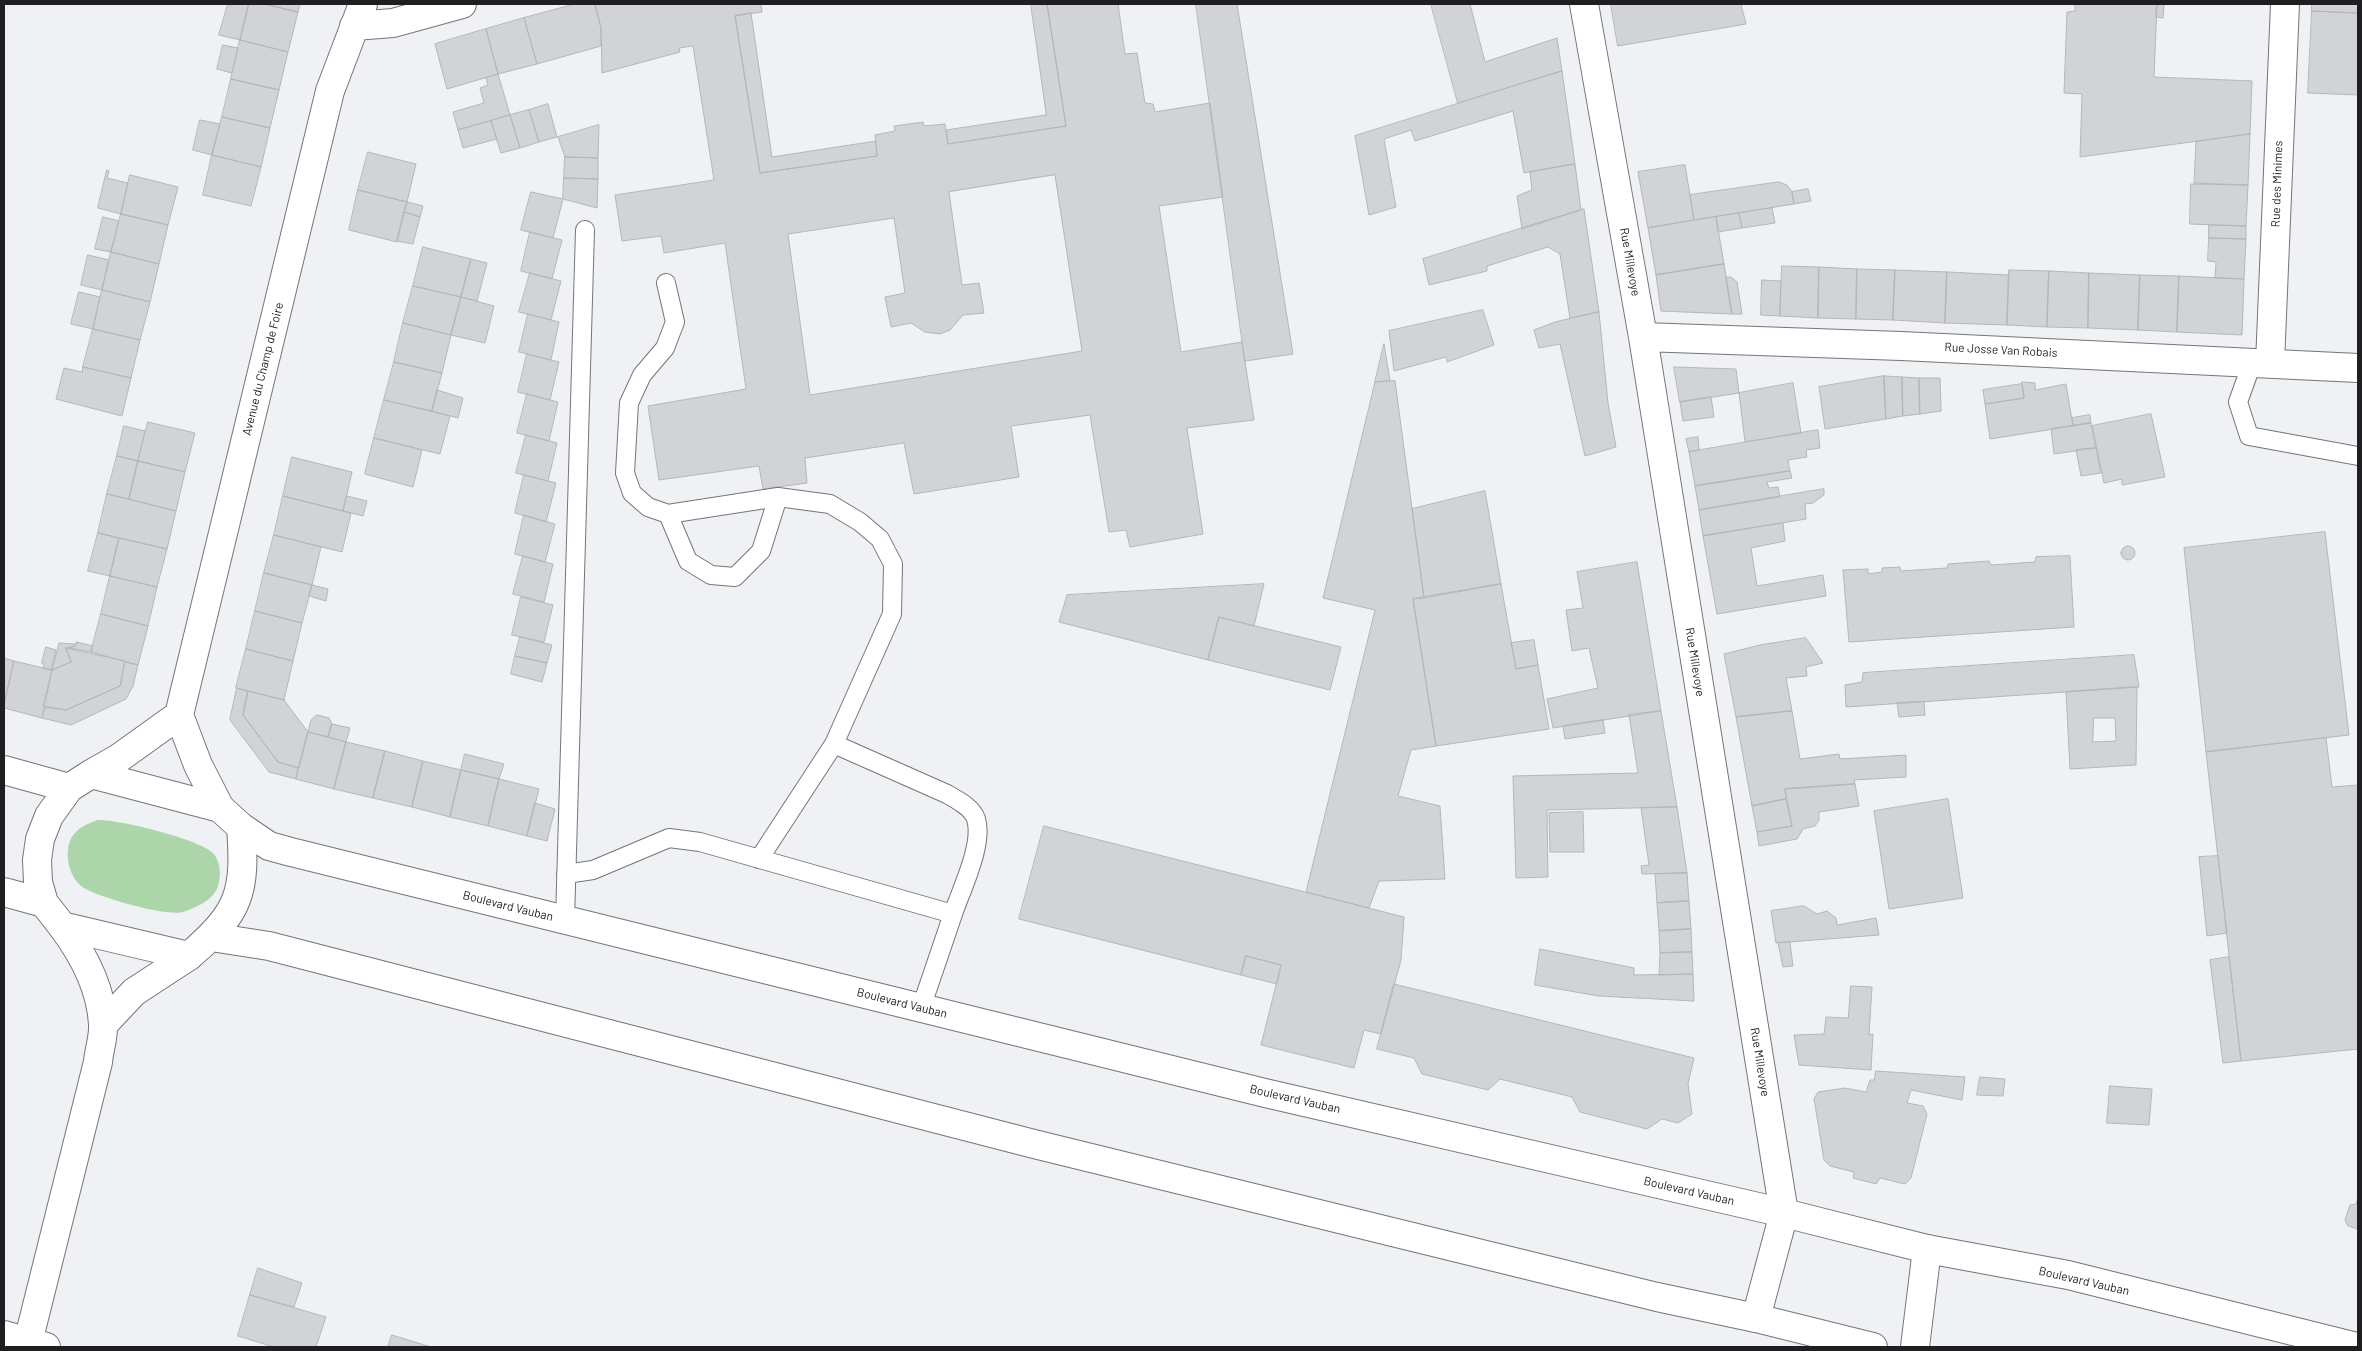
<!DOCTYPE html>
<html>
<head>
<meta charset="utf-8">
<style>
	body { margin:0 }
	#map { position:relative; width:2362px; height:1351px; overflow:hidden; background:#eff1f5; font-family:Barlow,sans-serif }
	canvas { display:block }
	.frame { position:absolute; inset:0; border:5px solid #1f1f21; pointer-events:none }
</style>
</head>
<body>
<div id="map">
<canvas width="2362" height="1351"></canvas>
<div class="frame"></div>
</div>
<script>
const g = document.querySelector('canvas').getContext('2d');
g.lineJoin = 'round';
function fillPath(path, color) {
  g.fillStyle = color;
  g.fill(path, 'evenodd');
}
function stroke(path, color, width, dash) {
  g.strokeStyle = color;
  g.lineWidth = width;
  g.lineCap = dash ? 'butt' : 'round';
  g.setLineDash(dash || []);
  g.stroke(path);
}
function drawText(font, color, halo, rows, align = 'center') {
  g.font = font + ' Barlow,sans-serif';
  g.lineWidth = 4.5;
  g.setLineDash([]);
  g.textBaseline = 'middle';
  g.strokeStyle = halo;
  g.fillStyle = color;
  for (const [text, x, y, turn = 0] of rows) {
    g.save();
    g.translate(x, y);
    g.rotate((+turn || 0) * Math.PI / 180);
    g.textAlign = isNaN(turn) ? turn : align;
    if (halo) g.strokeText(text, 0, 0);
    g.fillText(text, 0, 0);
    g.restore();
  }
}
fillPath(new Path2D(`
	M97 820C118 819 199 839 213 853 220 861 221 873 219 882 216 899 198 907 183 912 167 917 98 897 84 888 67 878 61 844 77 831 82 826 90 823 97 820Z`), '#acd6a9');
const building = new Path2D(`
	M228 4H249L240 40 219 35Z
	M249 4H265L298 12 288 52 240 40Z
	M265 4H300L298 12Z
	M575 4H595L601 28V46L537 64 524 18Z
	M595 4H761L762 12 735 16 760 173 877 156 875 135 895 131 894 126 923 122 924 126 945 124 948 144 1066 126 1047 4H1118L1125 54 1137 53 1145 103 1153 104 1155 112 1210 103 1223 197 1159 206 1181 352 1242 342 1254 420 1187 428 1203 534 1130 547 1126 530 1109 532 1090 415 1011 426 1019 477 914 494 904 443 805 458 807 483 763 489 759 466 659 480 648 406 746 389 725 243 664 253 661 236 622 241 615 195 714 180 693 46 679 48 680 52 602 73 601 28ZM1055 175 1082 351 810 395 788 234 894 218 905 293 885 297 891 327 911 323 925 332 940 334 950 330 963 315 984 313 979 283 962 285 949 192Z
	M1031 4H1047L1066 126 948 144 946 130 1046 115Z
	M1196 4H1237L1293 354 1245 361Z
	M1431 4H1470L1485 62 1557 38 1562 71 1458 103Z
	M1611 4H1741L1746 24 1618 46Z
	M2075 4H2157L2154 77 2252 81 2250 134 2080 157 2082 94 2064 93 2067 12 2075 11Z
	M2157 4H2164L2163 18 2156 17Z
	M2312 4H2358V13L2312 11Z
	M2312 11 2358 13V95L2308 93Z
	M751 13 772 157 876 141 877 156 760 173 735 16Z
	M524 18 537 64 498 74 486 29Z
	M486 29 498 74 447 89 435 44Z
	M240 40 288 52 279 90 231 79Z
	M223 45 238 48 232 73 217 69Z
	M1562 71 1575 164 1524 173 1513 111 1415 141 1411 130 1384 139 1396 207 1369 215 1355 136Z
	M498 74 510 115 458 130 453 112 484 103 480 88 488 85 486 78Z
	M231 79 279 90 270 128 222 117Z
	M548 104 557 137 539 142 529 110Z
	M529 110 539 142 520 148 510 115Z
	M510 115 520 148 501 153 491 121Z
	M222 117 270 128 261 167 212 155Z
	M200 120 220 124 212 155 193 150Z
	M491 121 497 139 463 148 458 130Z
	M599 125 598 158 565 157 558 137Z
	M2250 134 2248 185 2194 183 2196 142Z
	M368 152 416 164 407 202 358 190Z
	M212 155 261 167 251 206 203 195Z
	M565 157 598 158V179L564 178Z
	M1575 164 1581 210 1522 229 1517 196 1532 190 1530 172Z
	M1685 165 1694 220 1648 228 1638 172Z
	M107 170 109 171 107 178 128 183 121 214 98 208Z
	M130 175 178 187 168 225 121 214Z
	M564 178 598 179 597 208 563 199Z
	M1779 182 1787 185 1792 192 1794 204 1694 220 1690 195Z
	M2191 184 2248 185 2246 226 2190 224Z
	M1808 189 1811 201 1794 204 1792 192Z
	M358 190 407 202 397 242 349 230Z
	M531 192 563 199 553 238 521 230Z
	M407 202 423 206 420 217 404 212Z
	M1772 208 1775 223 1742 228 1739 213Z
	M1584 209 1599 312 1570 318 1560 254 1548 247 1487 266V271L1429 285 1423 259Z
	M404 212 420 217 413 244 397 241Z
	M1739 213 1742 228 1718 232 1716 217Z
	M121 214 168 225 159 264 111 252Z
	M103 217 119 221 111 252 95 249Z
	M1716 217 1724 264 1656 275 1648 228Z
	M2209 225 2246 226V239L2209 238Z
	M530 232 562 240 552 279 521 271Z
	M2209 238 2246 239 2244 279 2215 278 2216 262 2208 261Z
	M423 247 471 259 461 297 413 286Z
	M111 252 159 264 150 302 102 290Z
	M88 255 109 260 102 290 81 285Z
	M471 259 487 263 477 301 461 297Z
	M1724 264 1732 314 1661 311 1656 275Z
	M1782 266 1819 267 1818 318 1780 316Z
	M1819 267 1857 269 1856 319 1818 318Z
	M1857 269 1895 270 1893 320 1856 319Z
	M1895 270 1947 272 1945 323 1893 320Z
	M2009 270 2049 271 2047 327 2007 325Z
	M2049 271 2089 273 2088 328 2047 327Z
	M1947 272 2009 275 2007 325 1945 323Z
	M530 273 561 281 551 320 519 312Z
	M2089 273 2140 275 2138 330 2088 328Z
	M2140 275 2179 276 2177 332 2138 330Z
	M2179 276 2244 279 2242 335 2177 332Z
	M1726 277H1731L1737 282 1742 314H1732Z
	M1762 280 1781 281 1780 316 1761 315Z
	M413 286 461 297 451 335 403 323Z
	M102 290 150 302 140 340 93 329Z
	M79 292 100 297 93 329 71 324Z
	M461 297 494 306 485 343 451 335Z
	M1483 310 1494 345 1447 362 1446 357 1394 371 1389 331Z
	M1599 312 1608 403 1616 447 1585 456 1560 344 1539 348 1534 330 1555 322Z
	M528 314 559 322 551 360 519 352Z
	M403 323 451 335 442 373 394 362Z
	M93 329 140 340 131 378 83 367Z
	M1384 344 1390 381 1375 382Z
	M527 354 559 362 550 400 518 392Z
	M394 362 442 373 432 411 384 400Z
	M83 367 131 378 122 416 56 399 64 368 82 372Z
	M1674 367 1736 369 1739 393 1680 402Z
	M1884 376 1886 419 1825 429 1819 387Z
	M1884 376 1902 377 1903 416 1886 419Z
	M1902 377 1919 378 1920 414 1903 416Z
	M1919 378H1940L1941 411 1920 414Z
	M1395 381 1424 598 1413 599 1436 746 1411 750 1398 796 1440 806 1445 879 1379 881 1369 908 1306 892 1375 610 1323 598 1375 382Z
	M2022 382 2035 383V390L2066 384 2073 426 1990 439 1985 404 2024 398Z
	M1793 383 1801 433 1745 442 1739 393Z
	M2022 384 2024 398 1985 404 1983 390Z
	M437 390 463 398 458 418 432 411Z
	M527 394 558 402 549 441 517 433Z
	M1711 397 1714 417 1683 421 1680 402Z
	M384 400 450 416 440 454 374 438Z
	M2151 414 2165 477 2122 485V479L2104 483 2092 426Z
	M2090 415 2091 423 2073 426 2072 418Z
	M148 422 195 433 185 472 138 461Z
	M2091 423 2096 448 2054 454 2051 429Z
	M124 426 145 431 138 461 117 456Z
	M1818 430 1820 448 1806 450 1807 457 1788 460 1790 471 1695 486 1689 452Z
	M526 435 557 443 548 481 516 473Z
	M1698 437 1699 450 1689 452 1686 439Z
	M374 438 422 450 413 487 365 474Z
	M2096 448 2101 473 2081 476 2076 450Z
	M117 456 138 461 129 499 107 494Z
	M292 457 352 472 343 511 283 496Z
	M138 461 185 472 176 511 129 499Z
	M1790 471 1792 478 1767 482 1769 488 1778 487 1780 497 1699 510 1695 486Z
	M524 475 556 483 546 522 515 513Z
	M1824 489V495L1813 503 1805 504 1806 519 1703 536 1699 510Z
	M1485 491 1501 584 1424 598 1412 509Z
	M107 494 176 511 167 549 98 533Z
	M283 496 351 513 342 552 274 535Z
	M347 496 367 501 363 516 343 511Z
	M524 515 555 524 545 562 515 554Z
	M1783 523 1785 541 1751 548 1757 586 1823 575 1826 596 1717 614 1703 536Z
	M2325 532 2349 735 2206 752 2184 548Z
	M98 533 119 538 110 576 88 571Z
	M274 535 321 547 312 585 264 573Z
	M119 538 167 549 157 587 110 576Z
	M2121 553a7 7 0 1 1 14 0a7 7 0 1 1-14 0Z
	M523 556 553 564 544 602 513 594Z
	M2070 556 2074 627 1849 642 1843 570 1868 569V574L1882 572V568L1900 567 1901 571 1947 568 1948 564 1989 561 1991 565 2035 562 2036 557Z
	M1637 562 1661 711 1553 728 1547 699 1598 688 1589 648 1572 651 1566 610 1583 608 1577 572Z
	M264 573 312 585 302 623 255 611Z
	M110 576 157 587 148 626 101 614Z
	M1264 584 1254 626 1219 617 1208 660 1059 622 1067 595Z
	M1501 584 1516 669 1538 665 1549 729 1436 746 1413 599Z
	M312 585 328 589 326 601 309 596Z
	M521 597 553 605 544 642 512 635Z
	M255 611 302 623 293 661 246 649Z
	M101 614 148 626 138 665 91 652Z
	M1219 617 1341 647 1330 690 1208 660Z
	M520 637 552 645 547 663 515 656Z
	M1806 638 1823 663 1806 667 1807 676 1786 678 1792 711 1736 717 1724 654 1760 645Z
	M1534 640 1538 665 1516 669 1511 643Z
	M77 642 75 646 66 648 71 662 52 670 59 643 75 644Z
	M77 642 93 646 91 652 69 648 75 646Z
	M46 647 56 650 51 670 43 668 44 663H42Z
	M66 648 125 661 120 686 66 710 43 706 52 670 71 662Z
	M246 649 293 661 284 700 236 688Z
	M2134 655 2139 687 1846 707 1845 685 1862 682 1863 673Z
	M515 656 547 663 542 682 511 674Z
	M4 658 14 661 4 704Z
	M14 661 52 670 42 718 4 708Z
	M125 662 138 665 133 686 126 699 71 725 42 718 45 707 66 710 120 686Z
	M2137 687 2136 765 2070 769 2066 692ZM2094 718H2115L2116 741 2093 742Z
	M237 688 248 691 243 715 278 762 298 768 296 779 269 772 230 720Z
	M248 691 284 700 308 732 299 768 278 762 243 715Z
	M1924 702 1925 715 1899 717 1897 703Z
	M1661 711 1677 807 1547 810 1548 877 1516 878 1513 776 1638 773 1629 715Z
	M1792 711 1800 759 1839 754 1840 759 1906 755V777L1854 780 1855 784 1785 789 1786 799 1752 806 1736 717Z
	M317 715 329 718 332 724 328 737 308 732 311 720Z
	M1603 720 1605 733 1565 739 1563 726Z
	M332 724 350 728 346 742 328 737Z
	M308 732 346 742 334 789 296 779Z
	M2326 738 2332 787 2358 785V1049L2241 1061 2206 752Z
	M346 742 385 751 373 798 334 789Z
	M385 751 423 761 412 807 373 798Z
	M465 754 504 764 499 779 461 770Z
	M423 761 461 770 450 817 412 807Z
	M461 770 499 779 488 826 450 817Z
	M499 779 539 789 527 836 488 826Z
	M1855 784 1859 806 1819 812V820L1815 826 1803 829 1797 839 1759 846 1757 832 1792 826 1785 789Z
	M1786 799 1792 826 1757 832 1752 806Z
	M1948 799 1963 898 1889 909 1874 811Z
	M535 803 555 809 547 841 527 836Z
	M1677 807 1687 873 1642 874 1641 866 1649 865 1641 808Z
	M1583 812 1584 852H1550L1549 813Z
	M1044 826 1404 917 1401 960 1381 1034 1364 1030 1354 1068 1261 1045 1281 965 1246 956 1241 975 1019 919Z
	M2218 856 2227 933 2207 936 2199 857Z
	M1687 873 1689 901 1657 903 1655 874Z
	M1689 901 1691 929 1659 931 1657 903Z
	M1804 906 1817 914 1827 911 1836 918 1837 925 1876 918 1879 935 1776 943 1771 911Z
	M1691 929 1692 952 1660 953 1659 931Z
	M1790 942 1793 966 1783 967 1778 943Z
	M1540 949 1634 968V975L1693 974 1694 1001 1599 996 1535 985Z
	M1692 952 1693 974 1659 975 1660 953Z
	M1246 956 1281 965 1277 984 1241 975Z
	M2229 957 2241 1061 2223 1063 2210 960Z
	M1394 984 1694 1058 1688 1084 1692 1114 1678 1123 1662 1119 1647 1129 1580 1112 1572 1097 1500 1079 1488 1090 1422 1074 1414 1058 1377 1049Z
	M1851 986 1872 987 1869 1035 1873 1034 1871 1070 1799 1065 1794 1035 1824 1034 1826 1017 1848 1018Z
	M1876 1071 1965 1077 1962 1100 1911 1090 1907 1103 1923 1106 1927 1114 1911 1178 1905 1184 1880 1178 1876 1184 1853 1178 1854 1172 1830 1166 1824 1160 1814 1099 1818 1092 1845 1088 1866 1092 1870 1080H1874Z
	M1980 1077 2005 1079 2003 1096 1977 1095Z
	M2110 1086 2152 1089 2149 1125 2107 1123Z
	M2358 1196V1229L2348 1226 2345 1220 2350 1205 2356 1204Z
	M258 1268 302 1283 294 1307 250 1295Z
	M250 1295 326 1317 316 1347H274L238 1336Z
	M392 1335 431 1347H388Z`);
fillPath(building, '#d1d3d7');
stroke(building, '#b4b6ba', 1);
const service = new Path2D(`
	M666 283 675 322 665 348 642 375 629 403 625 473 632 493 648 507 668 514 778 497 830 504 860 522 880 539 893 564 892 614 834 744
	M2252 363 2238 402 2249 436 2358 456
	M668 514 688 561 711 575 735 577 761 551 778 497
	M566 874 593 870 669 838 700 842 953 914C961 890 984 844 976 819 972 807 957 800 947 794L834 744 759 859
	M565 920 585 230
	M921 1008 953 914`);
const minor = new Path2D(`
	M1584 4 1643 337 1784 1213 1756 1318
	M354 26 393 23 462 4
	M1643 337 1901 346 2358 368
	M2270 363 2285 4
	M91 774 119 758 179 715
	M220 808 198 765 179 715 330 91 363 4
	M103 1025 134 992 189 956
	M4 1335 46 1347
	M28 1342 98 1062C99 1050 104 1036 103 1024 101 987 83 954 62 926
	M1915 1347 1927 1249`);
const primary = new Path2D(`
	M4 770 69 788
	M241 827C246 893 240 912 189 956L62 926 44 903 38 882 37 860 40 839 49 816 69 788 91 774 220 808 241 827 269 846 291 852 1265 1093 1784 1213 1927 1249 2068 1275 2357 1347
	M4 892 44 903
	M211 937 269 946 1034 1144 1657 1297 1756 1318 1873 1347`);
stroke(service, '#737679', 20);
stroke(minor, '#737679', 30);
stroke(primary, '#737679', 30);
stroke(service, '#fff', 18);
stroke(minor, '#fff', 28);
stroke(primary, '#fff', 28);
drawText('12px', '#1f1f21', '#fff', [
	["Rue des Minimes",2277,184,-88],
	["Rue Millevoye",1630,262,80],
	["Rue Josse Van Robais",2001,350,3],
	["Avenue du Champ de Foire",263,369,-76],
	["Rue Millevoye",1695,662,81],
	["Boulevard Vauban",508,906,14],
	["Boulevard Vauban",902,1003,14],
	["Rue Millevoye",1760,1062,81],
	["Boulevard Vauban",1295,1099,13],
	["Boulevard Vauban",1689,1191,13],
	["Boulevard Vauban",2084,1281,13]
]);
</script>
</body>
</html>
